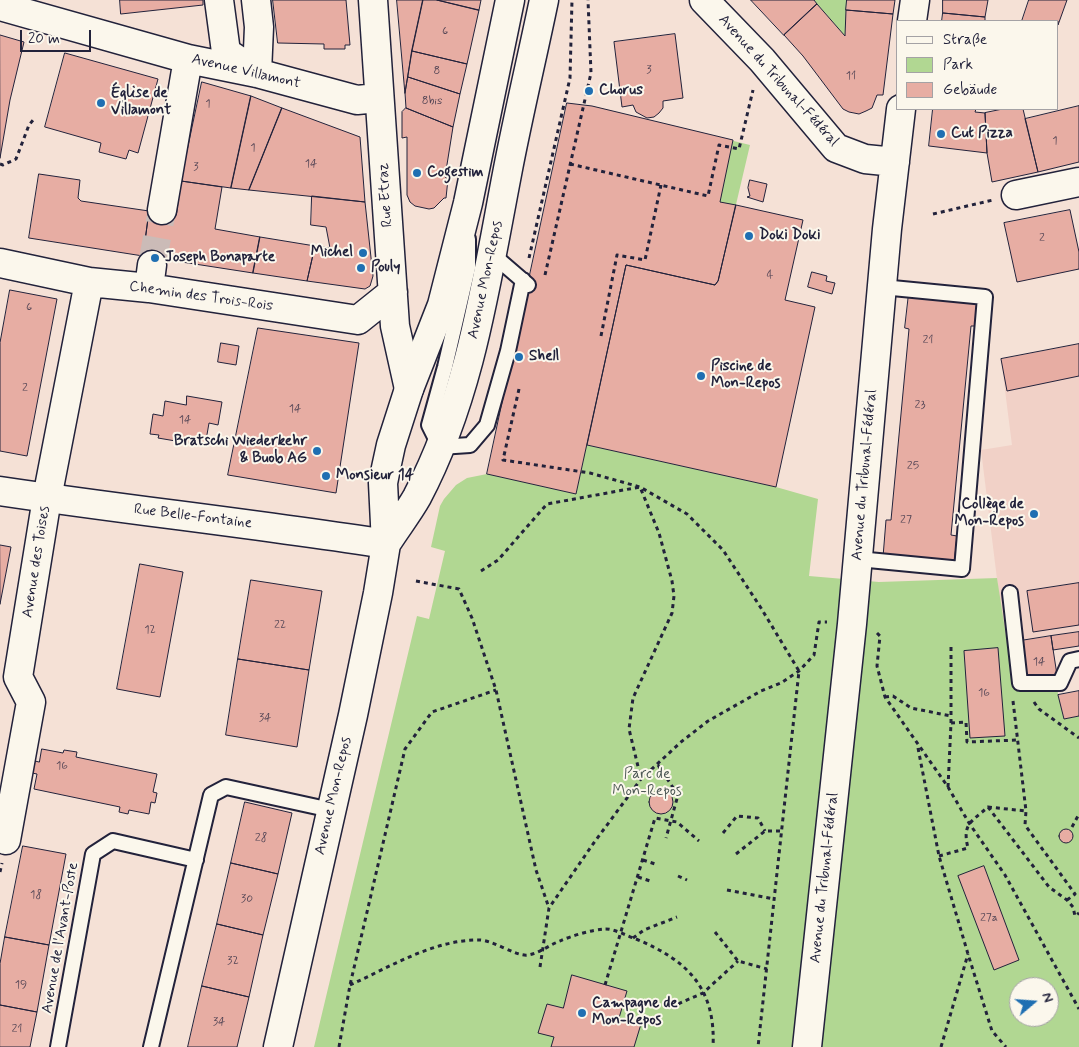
<!DOCTYPE html>
<html>
<head>
<meta charset="utf-8">
<style>
	body { margin:0 }
	#map { position:relative; width:1079px; height:1047px; overflow:hidden; background:#f5e1d6; font-family:Mynerve,sans-serif }
	canvas { display:block }
	.legend { position:absolute; left:896px; top:20px; width:162px; height:90px; box-sizing:border-box; background:#fbf7ec; border:1px solid #a4a2a5; margin:0; padding:6px 9px; list-style:none; font-size:15px; color:#22223b }
	.legend li { display:flex; align-items:center; gap:10px; height:25px }
	.legend b { width:25px; border:1px solid #a4a2a5 }
	.north { position:absolute; left:1009px; top:977px; width:50px; height:50px; box-sizing:border-box; background:#fbf7ec; border:1px solid #a4a2a5; border-radius:50%; rotate:72deg; font-size:14px; font-weight:700; line-height:20px; text-align:center; color:#22223b }
	.north::after { content:''; display:block; margin:auto; width:18px; height:22px; background:#1f6fb2; clip-path:polygon(50% 0,100% 100%,50% 72%,0 100%) }
	.scale { position:absolute; left:20px; top:30px; width:71px; height:22px; box-sizing:border-box; border:2px solid #22223b; border-top:0; padding-left:6px; font-size:15px; line-height:18px; white-space:nowrap; color:#22223b; -webkit-text-stroke:4px #fbf7ec; paint-order:stroke }
</style>
</head>
<body>
<div id="map">
<canvas width="1079" height="1047"></canvas>
<ul class="legend">
<li><b style="height:6px;background:#fbf7ec"></b>Straße</li>
<li><b style="height:14px;background:#b1d792"></b>Park</li>
<li><b style="height:14px;background:#e7ada3"></b>Gebäude</li>
</ul>
<div class="north">N</div>
<div class="scale">20 m</div>
</div>
<script>
const g = document.querySelector('canvas').getContext('2d');
g.lineJoin = 'round';
function fillPath(path, color) {
  g.fillStyle = color;
  g.fill(path, 'evenodd');
}
function stroke(path, color, width, dash) {
  g.strokeStyle = color;
  g.lineWidth = width;
  g.lineCap = dash ? 'butt' : 'round';
  g.setLineDash(dash || []);
  g.stroke(path);
}
function drawText(font, color, halo, rows, align = 'center') {
  g.font = font + ' Mynerve,sans-serif';
  g.lineWidth = 4;
  g.setLineDash([]);
  g.textBaseline = 'middle';
  g.strokeStyle = halo;
  g.fillStyle = color;
  for (const [text, x, y, turn = 0] of rows) {
    g.save();
    g.translate(x, y);
    g.rotate((+turn || 0) * Math.PI / 180);
    g.textAlign = isNaN(turn) ? turn : align;
    if (halo) g.strokeText(text, 0, 0);
    g.fillText(text, 0, 0);
    g.restore();
  }
}
fillPath(new Path2D(`
	M1079 344V632L1007 643 999 595 981 450 1012 445 1001 359Z`), '#f1d1c7');
fillPath(new Path2D(`
	M814 0H847L845 36 817 4Z
	M592 106 750 145 718 281 618 246 582 444 776 487 818 499 809 576 879 582 997 578 1007 642 1020 641 1057 675 1058 695 1064 719 1079 716V1047H314L417 616 429 619 445 551 431 547 440 506 444 499 456 485 467 478 487 474 576 494 584 458 514 441ZM1019 987H1049V1017H1019Z`), '#b1d792');
const building = new Path2D(`
	M120 0H203V5L121 14Z
	M273 0H346L350 45H345V49H324V44L278 43Z
	M397 0H423L412 51 405 93Z
	M423 0H437L479 10 467 64 412 51Z
	M437 0H481L479 10Z
	M751 0H814L817 4 784 35Z
	M847 0H895L893 14 846 10Z
	M943 0H988L985 17 943 13Z
	M1029 0H1067L1058 25V21H1022Z
	M817 4 845 36 846 10 893 14 883 95H877L872 108 866 111 859 114 849 112 843 109 803 56 784 35Z
	M943 13 985 17V21H942Z
	M675 34 683 98 663 101V108L659 113 654 117 647 118 636 112 633 105 622 107 614 42Z
	M0 35 24 42 10 100 0 158Z
	M412 51 467 64 460 94 408 77Z
	M65 53 158 79 138 153 129 150 126 159 99 152 101 143 45 127Z
	M408 77 460 94 453 127 406 108 405 93Z
	M202 82 251 96 231 188 181 181Z
	M251 96 282 108 249 190 231 188Z
	M567 103 592 106 733 140 720 202 736 205 718 281 715 285 626 265 576 494 487 474Z
	M1079 106V162L1038 172 1025 119Z
	M282 108 360 137 365 202 249 190Z
	M406 108 453 127 445 177 448 179 446 198H444L434 208 429 209 415 206 410 202 407 195V137L402 138V112Z
	M933 109H976L975 112 985 113 987 153 929 146Z
	M1003 109H1023L1038 172 992 182 987 153 985 113Z
	M39 174 80 180 78 198 81 201 149 211 143 256 29 238Z
	M750 180 767 184 763 202 747 197 750 196 748 188Z
	M181 181 222 187 215 229 260 237 253 273 143 256 149 211 176 215Z
	M312 196 365 202 373 276 370 286 365 289 307 281 315 246 330 248 326 227 311 225Z
	M736 205 803 220 785 300 815 307 776 487 587 445 626 265 715 285 718 281Z
	M1070 210 1079 252V269L1017 282 1004 223Z
	M260 237 315 246 307 281 253 273Z
	M812 272 827 276 826 281 835 283 832 294 808 287Z
	M10 290 57 299 27 456 0 451V343Z
	M909 293 980 301 977 326H971L951 535 957 536 954 565 883 557 886 520H891L909 329 905 328Z
	M258 328 359 343 336 493 228 475Z
	M221 343 239 346 236 365 218 362Z
	M1079 344V376L1007 391 1001 359Z
	M187 396 222 402 218 425 209 423 205 446 158 438 159 435 150 434 153 414 163 416 165 401 186 405Z
	M0 545 11 547 0 604Z
	M140 564 183 572 160 697 117 689Z
	M251 580 322 591 309 670 238 659Z
	M1079 583V625L1033 632 1027 591Z
	M1079 632V646L1053 650 1051 636Z
	M1051 636 1057 675 1026 679 1020 641Z
	M998 648 1005 736 970 738 964 651Z
	M238 659 309 670 297 747 226 735Z
	M1079 691V716L1064 719 1058 695Z
	M42 749 63 753 64 750 77 752 76 757 157 774 153 792 157 793 155 803 151 802 149 814 129 810 128 814 119 812 120 807 34 789 37 774 32 773 35 761 39 762Z
	M649 802a12 12 0 1 1 24 0a12 12 0 1 1-24 0Z
	M245 802 292 813 278 874 231 863Z
	M1059 836a7 7 0 1 1 14 0a7 7 0 1 1-14 0Z
	M23 846 66 854 49 945 5 937Z
	M231 863 278 874 263 935 217 924Z
	M984 866 1019 960 994 970 958 876Z
	M217 924 263 935 249 997 202 986Z
	M5 937 49 945 37 1012 0 1005V964Z
	M572 975 627 991 619 1018 641 1024 634 1047H551L554 1037 538 1033 547 1004 563 1008Z
	M202 986 249 997 237 1047H188Z
	M0 1005 37 1012 30 1047H0Z`);
fillPath(building, '#e7ada3');
stroke(building, '#22223b', 1);
stroke(new Path2D(`
	M152 265 162 210`), '#cbbbb7', 28, [28, 14]);
const service = new Path2D(`
	M468 239V268L445 367 429 425 440 447 470 445 487 425 508 351 523 280
	M492 254 528 285
	M858 559 962 569 985 297 882 287
	M1010 593 1020 683H1060L1070 661 1079 659
	M58 1047 93 854 113 841 196 860
	M151 1047 211 795 226 787 331 810`);
const minor = new Path2D(`
	M219 0 226 52 254 71
	M256 0 259 27 257 73
	M373 0 395 326 409 389
	M704 0 762 60 836 148 865 159 895 162
	M0 6 188 59 257 73 357 100 378 98
	M912 21 915 0
	M1016 195 1079 182
	M162 210 188 59
	M0 263 89 282 149 288 358 320 393 292
	M149 288 152 265
	M6 840 31 702 18 677 47 498 89 282
	M807 1047 852 624 887 229 901 109`);
const secondary = new Path2D(`
	M0 491C128 510 257 524 386 544
	M386 544C396 528 408 513 417 497 470 397 486 283 507 174 518 116 532 58 544 0
	M278 1047 353 715 378 593 386 544 383 483 386 468 391 445 409 389 442 305 468 203 510 0`);
stroke(service, '#22223b', 18);
stroke(minor, '#22223b', 31);
stroke(secondary, '#22223b', 31);
stroke(new Path2D(`
	M0 164 3 165 16 159 29 125 34 119
	M570 164 708 196 719 145 739 149 753 90
	M933 214 993 200
	M529 258 570 78 572 0
	M545 275 591 73 588 0
	M601 336 617 255 645 260 661 185
	M519 389 503 460 590 473 640 487 687 514 723 550 761 608 799 671 758 1047
	M481 571 498 560 547 504 640 487 659 533 672 581 674 596 672 613 633 698 629 729 641 779
	M416 581 459 589 472 618 496 690 536 870 549 908
	M877 633 880 636 877 666 885 697 948 787 969 823 1005 875 1079 1009
	M885 697 893 696 911 708 951 716
	M1013 701 1026 811 1025 825 1075 894 1067 900
	M1034 702 1039 709 1079 738
	M951 723 966 722 967 742 1018 740
	M918 748 939 856 968 954 992 1031 1006 1047
	M658 765 678 795 666 838
	M948 787 951 723V647
	M988 807 1049 887 1067 900 1073 907 1075 916 1079 913
	M1072 827 1079 814
	M723 833 737 816 758 818 765 831
	M736 854 765 831H781
	M939 856 968 848C962 824 971 822 988 807L1026 811
	M643 860 655 864
	M0 872 2 863
	M678 876 687 880
	M638 877 650 881
	M727 890 774 899
	M715 932 738 961 767 969
	M633 938 644 930 677 917
	M540 967 549 908 593 844 641 779 681 742 708 721 761 691 781 683 799 671 814 655 819 622H827
	M350 985C390 967 433 940 478 940 492 939 516 957 528 955 540 953 549 945 560 941 571 936 591 930 604 929 613 928 627 936 636 939 687 960 716 988 713 1047
	M605 985 655 818 677 822 699 841
	M671 1007 703 993 738 961
	M339 1047 350 985 405 749 432 712 496 690
	M941 1047 968 954`), '#22223b', 3, [4, 4]);
stroke(service, '#fbf7ec', 14);
stroke(minor, '#fbf7ec', 28);
stroke(secondary, '#fbf7ec', 28);
for (const [x, y, r, color] of [
	[589,91,5,"#1f6fb2"],
	[101,103,5,"#1f6fb2"],
	[941,134,5,"#1f6fb2"],
	[417,173,5,"#1f6fb2"],
	[749,236,5,"#1f6fb2"],
	[363,253,5,"#1f6fb2"],
	[155,258,5,"#1f6fb2"],
	[361,268,5,"#1f6fb2"],
	[519,357,5,"#1f6fb2"],
	[701,376,5,"#1f6fb2"],
	[317,451,5,"#1f6fb2"],
	[326,476,5,"#1f6fb2"],
	[1034,514,5,"#1f6fb2"],
	[582,1013,5,"#1f6fb2"]
]) {
  const dot = new Path2D();
  dot.arc(x, y, r, 0, 2 * Math.PI);
  g.fillStyle = color;
  g.fill(dot);
  stroke(dot, '#fbf7ec', 2);
}
drawText('12px', '#534555', null, [
	["6",445,31],
	["3",649,70],
	["8",437,71],
	["11",851,76],
	["8bis",432,101],
	["1",208,104],
	["1",1055,141],
	["1",253,148],
	["14",311,164],
	["3",196,167],
	["2",1042,238],
	["4",770,275],
	["6",29,307],
	["21",928,340],
	["2",25,388],
	["23",920,405],
	["14",295,409],
	["14",185,420],
	["25",913,466],
	["27",906,520],
	["22",280,625],
	["12",150,630],
	["14",1039,662],
	["16",984,693],
	["34",265,718],
	["16",62,766],
	["28",261,838],
	["18",36,895],
	["30",247,899],
	["27a",989,918],
	["32",233,961],
	["19",21,985],
	["34",219,1022],
	["21",17,1029]
]);
drawText('15px', '#22223b', '#fbf7ec', [
	["Avenue Villamont",246,72,13],
	["Avenue du Tribunal-Fédéral",778,81,48],
	["Rue Etraz",386,195,-94],
	["Avenue Mon-Repos",486,280,-78],
	["Chemin des Trois-Rois",201,297,8],
	["Avenue du Tribunal-Fédéral",865,475,-85],
	["Rue Belle-Fontaine",193,517,7],
	["Avenue des Toises",37,562,-81],
	["Avenue Mon-Repos",334,796,-77],
	["Avenue du Tribunal-Fédéral",825,878,-84],
	["Avenue de l'Avant-Poste",61,938,-80]
]);
drawText('bold 15px', '#22223b', '#fbf7ec', [
	["Chorus",599,91],
	["Église de",111,94],
	["Villamont",111,111],
	["Cut Pizza",951,134],
	["Cogestim",427,173],
	["Doki Doki",759,236],
	["Michel",353,253,"right"],
	["Joseph Bonaparte",165,258],
	["Pouly",371,268],
	["Shell",529,357],
	["Piscine de",711,367],
	["Mon-Repos",711,384],
	["Bratschi Wiederkehr",307,442,"right"],
	["& Buob AG",307,459,"right"],
	["Monsieur 14",336,476],
	["Collège de",1024,505,"right"],
	["Mon-Repos",1024,522,"right"],
	["Campagne de",592,1004],
	["Mon-Repos",592,1021]
], 'left');
drawText('15px', '#4d5855', '#fbf7ec', [
	["Parc de",647,775],
	["Mon-Repos",647,792]
]);
</script>
</body>
</html>
